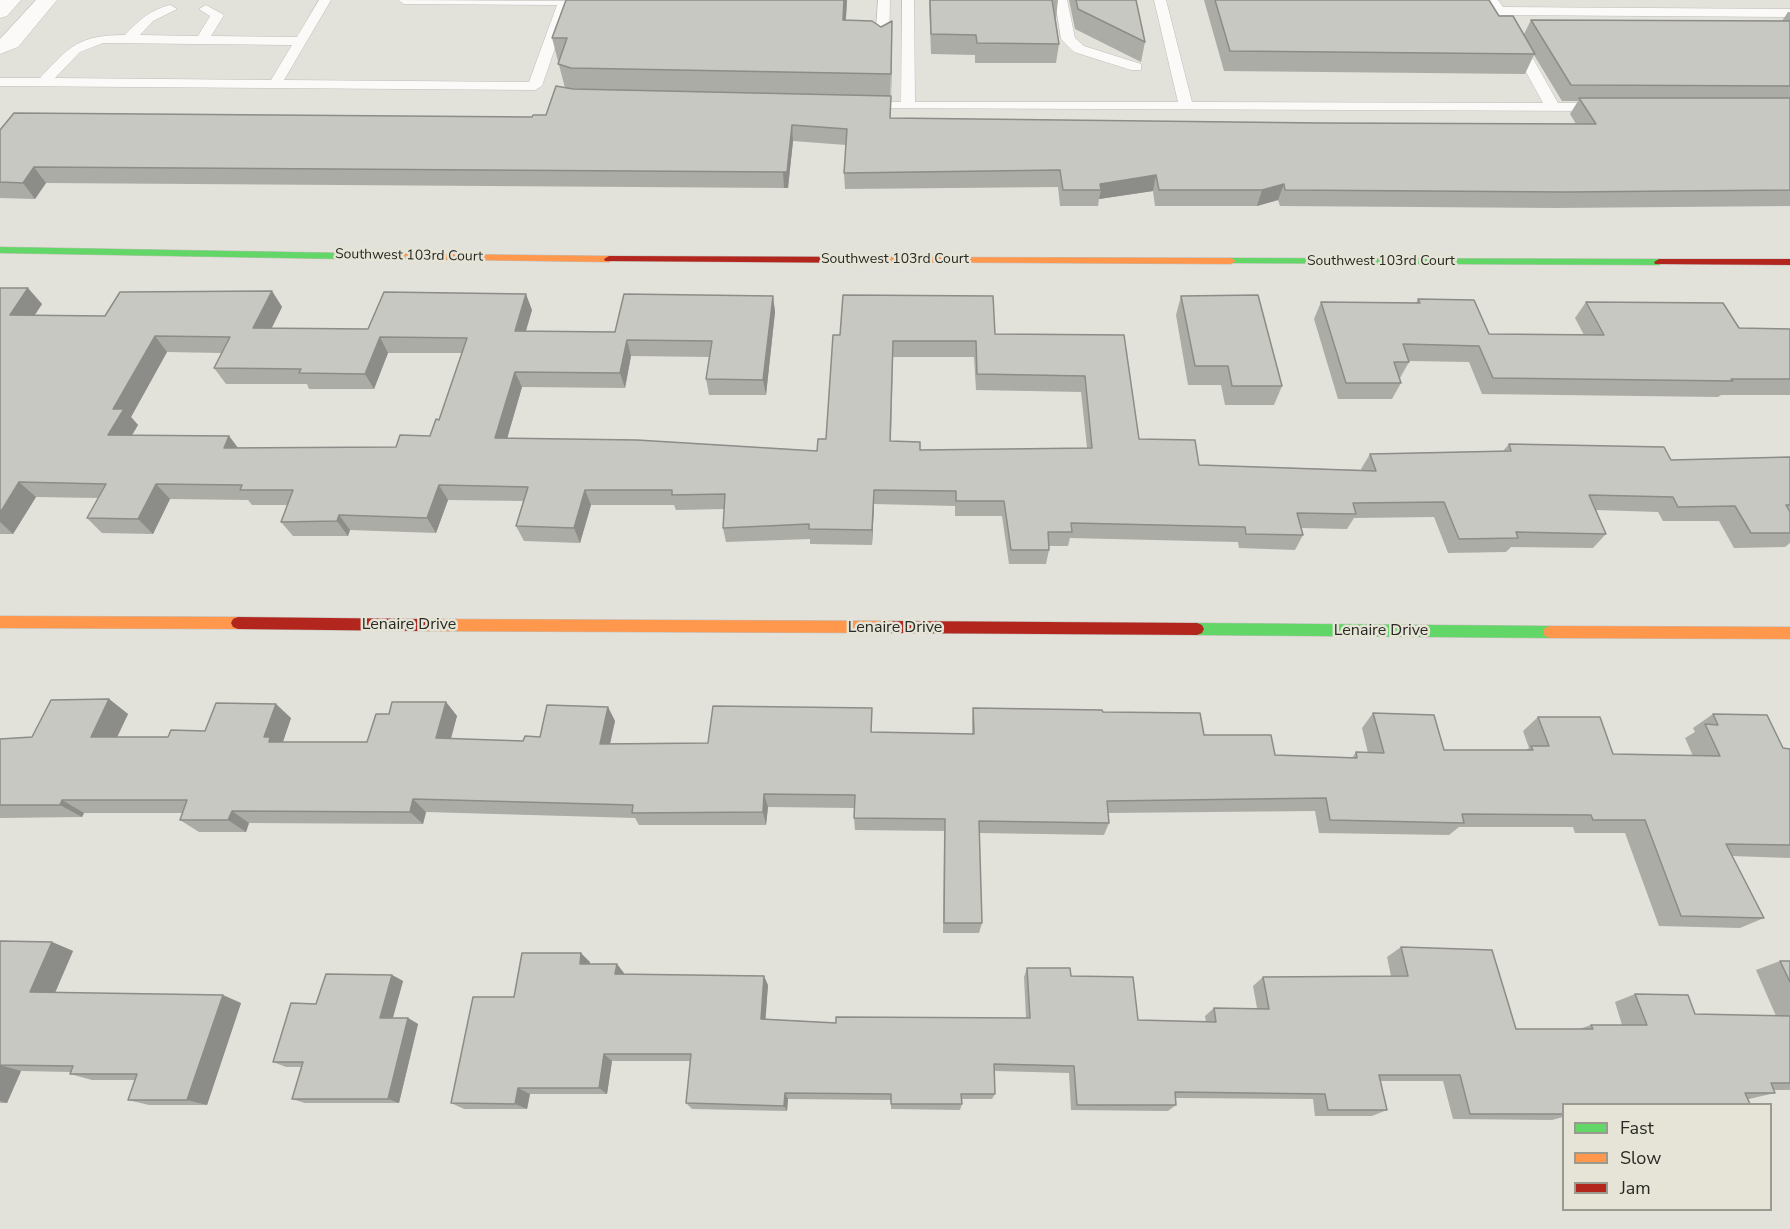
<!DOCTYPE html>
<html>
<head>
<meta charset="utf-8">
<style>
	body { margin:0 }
	#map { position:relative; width:1790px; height:1229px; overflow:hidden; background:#e2e1da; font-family:"Nunito Sans",sans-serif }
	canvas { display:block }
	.legend { position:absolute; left:1562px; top:1103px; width:210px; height:108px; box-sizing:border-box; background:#e5e4d7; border:2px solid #9a9a90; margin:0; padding:8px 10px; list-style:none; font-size:18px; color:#2a2a25 }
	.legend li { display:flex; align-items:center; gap:12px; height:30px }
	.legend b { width:30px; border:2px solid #9a9a90 }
</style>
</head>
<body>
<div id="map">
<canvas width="1790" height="1229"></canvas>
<ul class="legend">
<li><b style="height:8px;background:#63d668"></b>Fast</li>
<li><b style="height:8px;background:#ff974d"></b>Slow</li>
<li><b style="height:8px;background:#b3261e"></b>Jam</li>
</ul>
</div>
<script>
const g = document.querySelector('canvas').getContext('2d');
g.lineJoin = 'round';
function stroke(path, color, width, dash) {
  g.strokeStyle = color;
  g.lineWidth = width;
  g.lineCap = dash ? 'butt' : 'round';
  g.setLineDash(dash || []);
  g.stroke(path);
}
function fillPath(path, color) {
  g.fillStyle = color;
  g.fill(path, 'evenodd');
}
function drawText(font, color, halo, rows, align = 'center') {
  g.font = font + ' "Nunito Sans",sans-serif';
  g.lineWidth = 5;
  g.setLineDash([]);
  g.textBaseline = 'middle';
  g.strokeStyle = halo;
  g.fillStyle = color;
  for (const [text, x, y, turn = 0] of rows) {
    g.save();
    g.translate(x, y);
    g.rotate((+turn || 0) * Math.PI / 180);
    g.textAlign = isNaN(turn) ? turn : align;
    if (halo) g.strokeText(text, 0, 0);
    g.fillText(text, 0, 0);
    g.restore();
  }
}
const lane = new Path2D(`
	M319 0H331L284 80 529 82 557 5 404 4 398 0 571 1 542 86 535 90 0 86V78H40C70 46 79 35 125 35 139 20 150 10 170 5L177 9 153 21 140 35 198 36 210 16 199 9 206 5 224 15 211 36 297 37ZM103 43 292 45 271 80 55 78 80 52Z
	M878 0H890L889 46 882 50 875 46Z
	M902 0H914L915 102H1178L1154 0H1166L1192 102 1543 103 1509 41 1516 37 1523 41 1558 103H1600L1607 107 1600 111 857 108 855 105 857 102 862 101 901 102Z
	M1055 0H1067L1075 38 1084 46 1141 64V70H1131L1074 52 1061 39Z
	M1486 0H1498L1503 7 1790 9V17L1499 15 1494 14Z`);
const street = new Path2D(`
	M0 0H21L7 16 0 18Z
	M36 0H57L18 47 0 54V39Z`);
const fast = new Path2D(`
	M0 247 343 253 348 256 343 259 0 253Z
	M1231 258 1659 259 1664 262 1659 265 1227 263V259Z
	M1197 623 1550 626 1555 628 1557 632 1555 636 1550 638 1197 635 1192 633 1190 629 1192 625Z`);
const slow = new Path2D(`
	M343 253 609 256 614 259 609 262 339 258V254Z
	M878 257 1231 258 1236 261 1231 264 874 262 873 260Z
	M0 616 238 617 243 619 245 623 243 627 238 629 0 628Z
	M420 619 893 621 898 623 900 627 898 631 893 633 420 631 415 629 413 625 415 621Z
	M1550 626 1790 627V639L1550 638 1545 636 1543 632 1545 628Z`);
const jam = new Path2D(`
	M609 256 878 257 883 260 878 263 605 261 604 259Z
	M1659 259H1790V265L1655 264 1654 262Z
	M238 617 420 619 425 621 427 625 425 629 420 631 238 629 233 627 231 623 233 619Z
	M893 621 1197 623 1202 625 1204 629 1202 633 1197 635 893 633 888 631 886 627 888 623Z`);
stroke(lane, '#bebdb8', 1);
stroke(street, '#bebdb8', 1);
stroke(fast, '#bebdb8', 1);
stroke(slow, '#bebdb8', 1);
stroke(jam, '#bebdb8', 1);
fillPath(lane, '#fbfaf9');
fillPath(street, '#fbfaf9');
fillPath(fast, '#63d668');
fillPath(slow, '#ff974d');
fillPath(jam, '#b3261e');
fillPath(new Path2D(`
	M566 0H847L846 20 881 27 892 21 890 118 1320 123 1576 124 1570 114 1578 101H1562L1534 55 1525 74 1224 71 1204 0H1489L1499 16 1524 34 1531 20 1782 21 1788 12H1790V206L1556 208 1280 206 1278 200 1257 206H1155L1153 191 1099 199 1098 206H1060L1058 187 845 189 844 173 846 145 793 141 788 188H784L46 183 35 199 0 198V130L532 117 546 115 565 88 552 38Z
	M929 0H1058L1056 19 1059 44 1056 63H975V55L931 54Z
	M1069 0H1136L1145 42 1141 62 1075 29Z
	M0 288 42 304 35 315 105 316 272 291 282 307 271 328 368 329 532 310 526 331 615 332 773 296 775 312 766 395H709L706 379 709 357 631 356 625 388 522 387 507 438 817 451 826 439 833 335 995 334 1124 335 1139 439 1199 465 1362 470 1361 469 1370 454 1503 451 1509 444 1671 460 1790 457V543L1785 547 1734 548 1719 521H1663L1658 512 1596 510 1606 534 1593 548 1511 547 1506 552 1448 553 1434 517 1354 518 1347 529 1301 528 1303 535 1295 550 1239 548 1238 542 1070 538 1068 546H1049V550L1046 564H1009L1002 516H955V506L874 504 872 545 810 544V539L726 542 723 528 724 509 676 510 674 505H591L580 543 524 541 516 526 523 501 448 500 436 533 350 530 348 536H293L281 522 288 505H252L248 500 170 499 153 534 102 533 87 518 98 498 36 497 13 534H0ZM167 352 222 353 214 368 226 384H307L309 389H374L388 353H462L439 420 430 436 396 447 238 448 229 436 132 435 138 425 131 417ZM893 357H974L976 390 1081 392 1087 448 920 450 891 441Z
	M1181 296 1282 386 1274 405H1225L1221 385H1188L1176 315Z
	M1418 299 1489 334 1584 335 1575 318 1586 302 1739 328 1790 329V395H1721L1718 397 1482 394 1469 362 1409 361V362L1400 378H1399L1401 383 1392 399H1338L1314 319 1321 302 1416 303Z
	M109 699 128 714 117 737H168L291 718 283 742H367L389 714 446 702 457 716 451 739 523 741 540 737 608 707 615 721 610 744 708 743 872 732 972 734V723L973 708 1103 712 1204 735 1275 755 1352 758 1356 752 1368 753 1362 728 1373 713 1444 750H1526L1529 748 1523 731 1538 717 1613 754 1693 756 1685 738 1695 732 1693 728 1713 714 1783 748 1790 749V858L1732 856 1764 918 1740 928 1659 926 1625 833H1575L1573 827H1459L1449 835 1319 833 1315 811 1108 813 1109 823 1104 835 979 833 982 923 979 933H943L944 831 855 830 854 818V808L768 807 766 825H639L635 818 426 812 423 824 249 823 246 832H199L180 820 183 813H84L82 817 0 818V739L32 737Z
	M0 941 52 942 73 951 55 992 241 1003 207 1105H149L128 1100 135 1080H92L70 1074 71 1072 21 1071 7 1103H0Z
	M1401 947 1516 1029H1579L1591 1025H1622L1615 1002 1635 994 1695 1014 1776 1016 1756 970 1780 961H1790V1090H1774L1775 1093 1749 1099 1563 1104V1117L1552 1120 1453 1119 1443 1081H1380L1387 1110 1372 1116H1315L1313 1099 1176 1098V1105L1168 1111 1071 1110 1069 1073 995 1071V1094L992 1099H962V1104L960 1110 891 1109V1100L788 1099 787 1111 692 1109 686 1103 690 1061H612L607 1094H530L527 1109H464L451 1103 514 997 590 962V964L624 974 768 985 765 1019 836 1023 1026 1018 1024 977 1027 968 1071 976 1138 1020 1206 1022 1205 1016 1214 1008H1257L1253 986 1263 977 1391 976 1387 957Z
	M392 975 403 981 393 1018H408L418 1024 399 1103H305L292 1099 301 1067H286L273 1062 316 1004Z`), '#acaca7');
fillPath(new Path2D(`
	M844 0H847L844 45 843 20Z
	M892 21V46L891 100V74Z
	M792 125 793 141 788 188H784L783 172Z
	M34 167 46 183 35 199 23 183Z
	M1156 175 1153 191 1099 199 1101 190 1100 184Z
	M1284 184 1278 200 1257 206 1262 190Z
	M28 288 42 304 24 331 10 315Z
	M272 291 282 307 264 344 253 328Z
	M526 294 532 310 521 347 515 331Z
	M773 296 775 312 766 395 763 380Z
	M155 336 167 352 131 417 138 425 123 450 108 435 113 409Z
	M380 337 388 353 374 389 365 374Z
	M627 340 631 356 625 388 620 373Z
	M515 372 522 387 503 453 495 438Z
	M229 436 241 452 224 448Z
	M19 482 36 497 13 534 0 522V513Z
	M156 484 170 499 153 534 138 519Z
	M439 485 448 500 436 533 427 518Z
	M585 490 591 505 580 543 574 528Z
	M874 490V504L872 545V530Z
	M339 515 350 530 348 536 337 521Z
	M109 699 128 714 111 750 91 737Z
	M446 702 457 716 447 752 436 738Z
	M276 704 291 718 281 747 284 756 264 737Z
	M608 707 615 721 607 757 600 744Z
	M764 794 768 807 766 825 763 812Z
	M413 799 426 812 423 824 410 812Z
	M62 800 84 813 82 817 60 805Z
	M232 811 249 823 246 832 228 820Z
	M52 942 73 951 52 1000 30 992Z
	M581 953 590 962 589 973 580 964Z
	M617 964 624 973 623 983 615 974Z
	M392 975 403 981 391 1024 380 1018Z
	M764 976 768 985 765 1027 761 1019Z
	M223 995 241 1003 207 1105 187 1100Z
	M408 1018 418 1024 399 1103 388 1099Z
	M604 1054 612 1061 607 1094 599 1088Z
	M0 1065 21 1071 7 1103 0 1101Z
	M518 1088 530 1094 527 1109 515 1104Z
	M785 1093 788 1099 787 1111 784 1106Z`), '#8c8c88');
const building = new Path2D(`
	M566 0H844L843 20 872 21 881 27 892 21 891 74 571 68 558 64 567 38H552Z
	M930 0H1052L1059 44 977 43 976 35 931 34Z
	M1076 0H1136L1145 42 1078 9Z
	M1215 0H1489L1499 16H1513L1535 54 1230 51Z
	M1531 20 1790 21V86L1571 85Z
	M556 86 573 89 891 96 890 118 1320 123 1596 124 1579 98H1790V190L1566 192 1285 190 1284 184 1262 190H1159L1156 175 1100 184 1101 190H1063L1060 170 844 173 847 129 792 125 787 172H783L34 167 23 183 0 182V130L14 113 532 117 533 115H546Z
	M0 288H28L10 315 105 316 120 292 272 291 253 328 368 329 384 292 526 294 515 331 615 332 624 294 773 296 763 380 706 379 712 341 627 340 620 373 515 372 495 438 637 440 817 451 818 439H826L833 335H840L843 295 993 296 995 334 1124 335 1139 439 1195 440 1199 465 1376 471 1370 454 1511 451 1509 444 1664 447 1671 460 1790 457V505H1786L1790 512V533H1751L1735 506 1678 507 1673 497 1589 495 1606 534 1516 532 1518 538 1459 539 1444 502 1353 503 1356 514 1297 513 1303 535 1246 534 1245 527 1071 523 1072 532H1048L1049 550H1011L1004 501H956V491L874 490 872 530 809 529V524L723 528 725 494 672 495V490H585L574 528 516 526 528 487 439 485 427 518 339 515 337 521 281 522 293 490H240L242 485 156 484 138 519 87 518 106 484 19 482 0 513ZM155 336 230 337 214 368 301 369 299 373 365 374 380 337 467 338 439 420 436 419 430 436 400 435 396 447 224 448 229 436 108 435 124 409H113ZM893 341H976L977 374 1085 376 1092 448 920 450V442L890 441Z
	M1258 295 1282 386H1232L1228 366H1195L1181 296Z
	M1418 299 1474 300 1489 334 1604 335 1586 302 1723 303 1739 328 1790 329V379H1731L1733 381 1493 378 1479 346 1403 344 1409 362H1394L1401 383H1346L1321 302 1420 303Z
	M109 699 91 737H168L171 730 205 731 216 703 276 704 264 737H270L269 742H367L376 714H389L392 702H446L436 738 523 741 525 736 540 737 547 705 608 707 600 744 708 743 713 706 872 708 871 732 974 734 973 708 1102 710 1103 712 1200 713 1204 735H1271L1275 755 1357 758 1356 752 1384 753 1373 713 1434 715 1444 750H1533L1531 746H1549L1538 717H1600L1613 754 1720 756 1705 724 1718 725 1713 714 1767 715 1783 748 1790 749V845L1726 844 1764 918 1681 916 1645 820H1593L1591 815 1462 814 1464 823 1330 820 1326 798 1107 801 1109 823 979 821 982 923H944L945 819 854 818 855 795 764 794 763 812 632 813 633 805 413 799 410 812 232 811 228 820H180L187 800H62L60 805H0V739L32 737 51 700Z
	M0 941 52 942 30 992 223 995 187 1100H128L137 1074H70L73 1066 0 1065Z
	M1401 947 1492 950 1516 1029H1593L1591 1025H1647L1635 994 1688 995 1695 1014 1790 1016V1083H1771L1775 1093H1745L1750 1104H1563V1114H1470L1460 1075H1379L1387 1110H1328L1325 1094 1175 1092 1176 1105H1077L1074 1066 994 1064 995 1094H961L962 1104H891V1094L785 1093 784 1106 686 1103 691 1054H604L599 1088H518L515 1104 451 1103 473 997H514L522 953H581L580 964H617L615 974 764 976 761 1019 836 1023V1017L1030 1018 1027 968H1070L1071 976 1133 977 1138 1020 1216 1022 1214 1008 1269 1009 1263 977 1408 976Z
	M1780 961H1790V982Z
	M326 974 392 975 380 1018H408L388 1099H292L303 1062H273L291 1003 316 1004Z`);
fillPath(building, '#c8c8c2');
stroke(building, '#8c8c88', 1.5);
drawText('14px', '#2a2a25', '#e5e4d7', [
	["Southwest 103rd Court",409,256,1],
	["Southwest 103rd Court",895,260],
	["Southwest 103rd Court",1381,262]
]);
drawText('16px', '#2a2a25', '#e5e4d7', [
	["Lenaire Drive",409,625],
	["Lenaire Drive",895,628],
	["Lenaire Drive",1381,631]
]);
</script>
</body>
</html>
